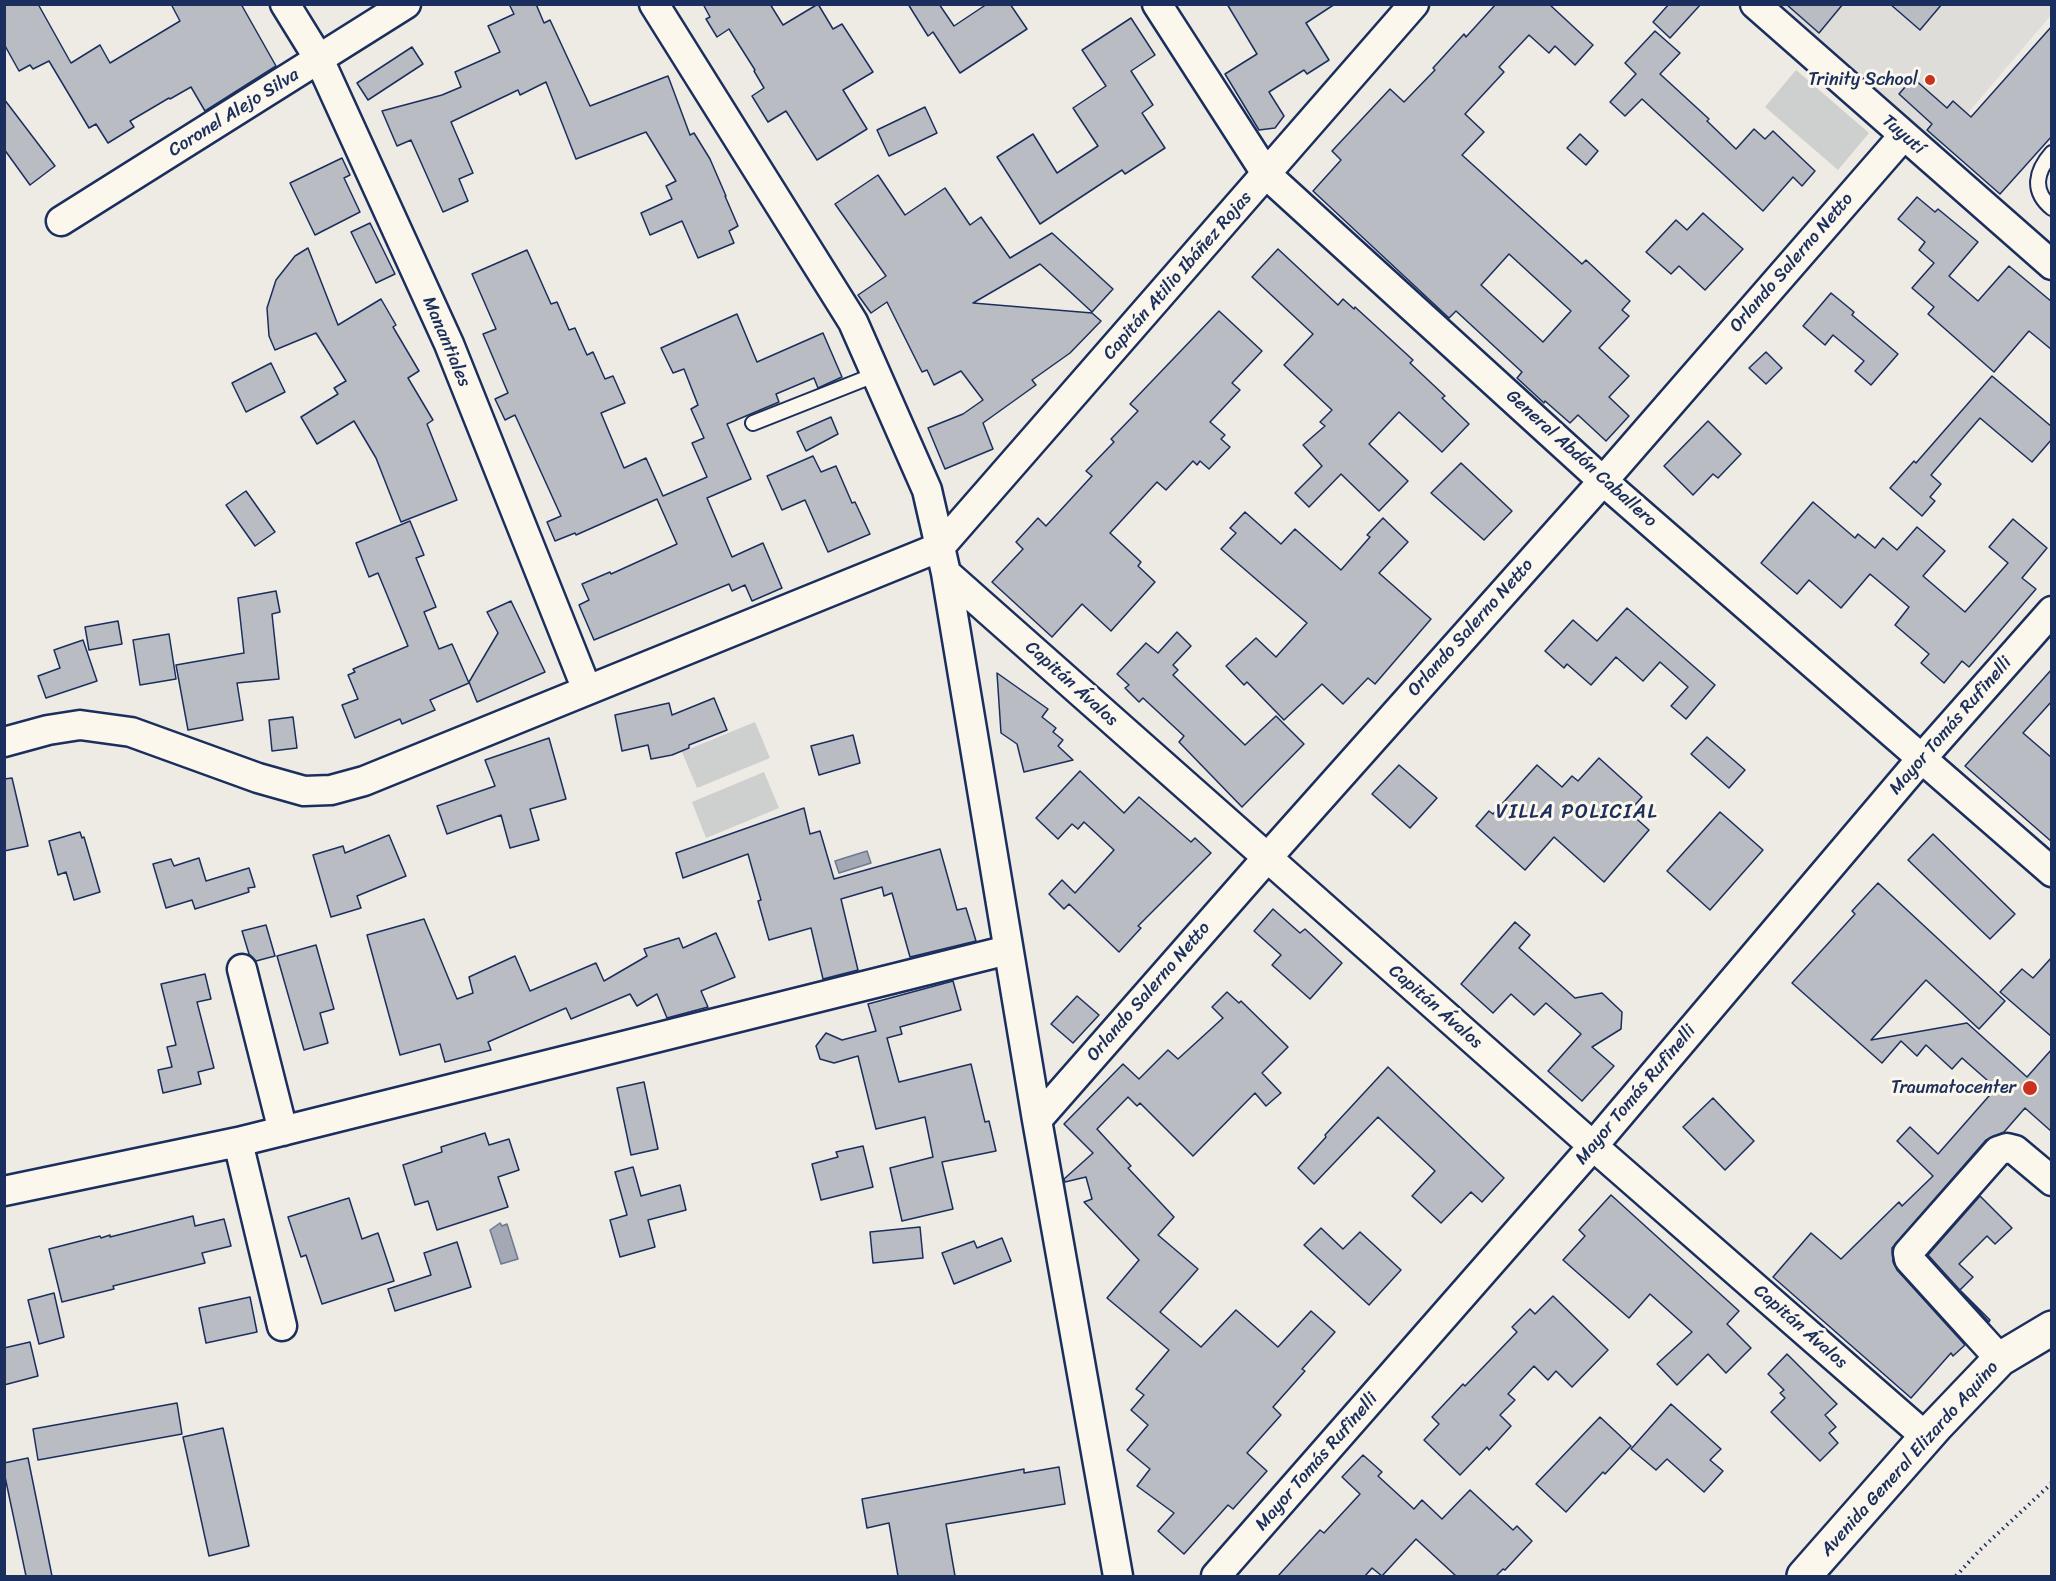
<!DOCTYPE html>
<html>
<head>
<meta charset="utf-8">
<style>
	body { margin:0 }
	#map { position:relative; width:2056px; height:1581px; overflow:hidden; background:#eeebe4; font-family:Sriracha,sans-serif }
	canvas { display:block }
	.frame { position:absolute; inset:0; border:6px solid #1b2f5e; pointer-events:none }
</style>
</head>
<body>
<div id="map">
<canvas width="2056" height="1581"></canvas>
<div class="frame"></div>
</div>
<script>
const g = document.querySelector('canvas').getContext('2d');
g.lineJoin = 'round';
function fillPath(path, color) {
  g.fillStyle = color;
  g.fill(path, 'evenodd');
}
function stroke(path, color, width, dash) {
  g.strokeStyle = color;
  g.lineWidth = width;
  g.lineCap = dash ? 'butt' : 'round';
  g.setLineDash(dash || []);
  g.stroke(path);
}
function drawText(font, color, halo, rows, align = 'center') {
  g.font = font + ' Sriracha,sans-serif';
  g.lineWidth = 6;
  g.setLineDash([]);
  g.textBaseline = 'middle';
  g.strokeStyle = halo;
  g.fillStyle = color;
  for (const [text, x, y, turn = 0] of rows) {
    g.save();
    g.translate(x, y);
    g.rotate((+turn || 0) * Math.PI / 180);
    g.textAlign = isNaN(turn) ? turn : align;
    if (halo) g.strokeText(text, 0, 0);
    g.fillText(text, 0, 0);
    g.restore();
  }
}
fillPath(new Path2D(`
	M2051 4 2052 14 1940 146 1780 5Z`), '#deddda');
fillPath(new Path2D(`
	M1796 70 1869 133 1838 170 1765 107Z
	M755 722 770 758 697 788 682 752Z
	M764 772 779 808 706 838 692 802Z`), '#cecfcf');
const water = new Path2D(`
	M867 851 871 863 839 873 835 861Z
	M500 1223 502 1226 507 1224 518 1259 501 1264 490 1230Z`);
fillPath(water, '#a3a8b4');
stroke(water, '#6d7892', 1.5);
const building = new Path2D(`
	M4 4H38L71 63 100 45 110 63 180 21 171 4H241L276 66 205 111 191 87 170 99 169 98 130 121 134 127 108 143 96 124 89 128 49 61 33 69 30 65 19 71 4 44Z
	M509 4H536L544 23 550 20 590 106 668 76 690 135 694 133 710 159 726 196H725L738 226 729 231 734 243 698 258 682 221 650 235 641 213 672 199 666 186 676 181 646 132 576 159 546 82 520 95 518 90 451 122 473 173 459 179 468 201 443 212 411 140 397 146 382 111 442 95 461 87 455 72 500 52 488 26 514 14Z
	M703 4H770L783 25 818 4 833 29 842 24 873 72 843 90 867 129 817 160 786 111 768 122 752 96 764 88 754 71 755 70 729 29 717 37 706 19 710 17Z
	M908 4H939L954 26 987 4H1010L1027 29 960 73 933 32 928 36Z
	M1227 4H1335L1306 23 1329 60 1307 74 1304 70 1269 92 1284 116 1275 128 1259 130 1225 74 1257 54Z
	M1496 4H1549L1593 45 1575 65 1555 46 1549 53 1529 35 1499 67 1504 72 1465 114 1484 132 1462 155 1582 264 1586 260 1630 301 1622 310 1629 316 1599 348 1629 376 1609 397 1629 416 1606 441 1578 415 1570 423 1545 401 1544 403 1517 378 1522 372 1456 311 1449 318 1313 191 1341 160 1332 151 1390 89 1404 102 1435 70 1433 68 1464 34 1466 37ZM1509 254 1571 311 1543 342 1481 285Z
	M1669 4H1701L1670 38 1653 22Z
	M1786 4H1843L1819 33Z
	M1890 4H1942L1920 30Z
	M1131 18 1155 55 1131 71 1153 105 1142 113 1165 148 1125 174 1122 170 1040 224 997 157 1033 134 1057 173 1098 146 1073 108 1106 86 1082 50Z
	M2052 26V136L2000 194 1927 130 1932 124 1899 94 1913 78 1947 108 1953 101 1971 117Z
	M1655 31 1680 53 1660 74 1709 119 1707 121 1736 149 1754 129 1765 139 1773 131 1815 171 1802 186 1793 177 1763 211 1642 99 1625 116 1610 102 1636 74 1625 63Z
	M412 47 423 64 368 100 357 83Z
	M4 99 55 166 30 185 4 149Z
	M925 107 937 133 889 156 877 130Z
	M1580 134 1598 151 1586 165 1567 148Z
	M342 158 350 175 344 178 360 212 315 235 290 183Z
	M878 175 905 215 945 188 970 225 981 217 1010 258 1052 233 1113 289 1092 312 1040 264 973 303 1092 313 1101 321 1070 353 1032 380 1036 385 983 423 993 449 945 469 928 428 963 414 983 400 961 371 934 385 927 370 922 372 887 302 871 313 858 295 886 276 835 204Z
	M1917 197 1935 212 1938 209 1978 242 1949 276 1978 301 2009 266 2052 302V350L2029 331 1994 372 1928 314 1934 307 1912 288 1934 263 1919 250 1925 242 1898 219Z
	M1703 213 1743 249 1705 290 1679 266 1671 274 1646 252 1676 220 1687 230Z
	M370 223 395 274 376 283 351 232Z
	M308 248 338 325 381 299 396 325 393 327 419 371 408 378 433 420 427 424 457 500 401 522 376 458 354 421 317 444 301 417 338 394 334 388 346 381 316 333 275 350 269 336 267 308 276 280 295 256Z
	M1278 249 1338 305 1343 299 1354 309 1355 307 1413 360 1410 363 1445 396 1442 398 1469 424 1442 452 1399 412 1369 444 1408 481 1379 511 1341 474 1309 507 1295 493 1322 466 1303 445 1325 426 1320 422 1332 410 1284 365 1313 334 1252 277Z
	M527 250 551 304 557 302 569 330 575 328 587 355 593 352 605 379 613 376 625 403 601 413 624 468 646 458 663 496 707 477 692 443 704 438 691 409 698 405 684 369 673 373 661 348 737 314 757 362 823 333 842 377 818 388 814 378 776 394 779 402 727 424 751 479 707 498 732 557 763 543 782 588 752 601 745 585 732 591 729 584 594 640 579 605 589 600 582 584 610 572 611 574 677 544 657 499 576 535 575 533 555 541 547 522 561 516 515 415 505 420 495 399 508 393 483 334 496 329 472 274Z
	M1831 293 1854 312 1852 315 1898 354 1871 385 1855 371 1864 361 1833 335 1825 345 1803 326Z
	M1219 311 1262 351 1232 383 1240 390 1210 422 1225 435 1221 439 1230 447 1209 469 1200 461 1197 465 1193 461 1166 490 1157 482 1110 533 1141 562 1138 566 1155 582 1111 631 1082 604 1052 637 992 582 1023 549 1016 542 1038 518 1046 526 1092 476 1086 471 1114 442 1111 439 1138 411 1130 404Z
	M1766 352 1782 368 1766 384 1749 368Z
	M271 363 285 392 246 412 232 383Z
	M1992 376 2052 427V439L2032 462 1980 418 1931 475 1941 484 1930 497 1935 501 1922 516 1890 488 1914 461 1916 463Z
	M831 417 838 434 806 451 797 432Z
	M1708 421 1741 454 1718 478 1713 474 1693 495 1664 466Z
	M813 456 821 472 836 466 852 503 855 502 870 534 828 552 805 500 782 510 767 476Z
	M1461 463 1512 511 1484 540 1431 493Z
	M246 491 275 532 255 546 226 505Z
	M1813 502 1855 538 1858 534 1875 548 1883 538 1897 550 1917 527 1945 551 1923 576 1965 612 2008 563 1989 547 2013 519 2047 548 2022 578 2036 589 1969 667 1962 661 1944 683 1921 663 1929 654 1895 625 1909 607 1870 574 1841 608 1809 580 1797 594 1761 563Z
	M1245 512 1281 544 1295 529 1341 570 1370 537 1367 535 1383 518 1408 542 1379 573 1431 619 1375 684 1368 678 1343 704 1322 684 1284 720 1247 682 1244 685 1226 666 1256 638 1276 657 1307 623 1221 549 1236 533 1230 528Z
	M410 521 424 555 416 558 436 607 424 612 439 649 452 644 469 683 430 700 435 710 402 724 400 719 355 738 342 705 358 699 348 675 355 672 353 669 408 646 378 573 369 577 356 543Z
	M276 591 280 612 272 614 279 679 237 683 243 720 188 730 176 665 244 653 238 598Z
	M511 601 545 672 477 702 469 682 498 633 487 612Z
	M1627 608 1715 685 1686 719 1671 706 1688 687 1660 662 1643 681 1616 657 1591 685 1567 664 1564 668 1545 651 1573 620 1597 641Z
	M118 621 122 644 89 650 85 627Z
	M1177 632 1191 646 1173 665 1178 670 1173 675 1245 745 1276 716 1304 744 1242 807 1179 742 1184 736 1143 698 1139 702 1125 688 1129 685 1117 674 1146 643 1158 653Z
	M169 634 176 679 140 685 133 640Z
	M83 640 97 681 46 698 38 676 60 668 54 650Z
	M2052 669V701L2023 733 2052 758V842L1965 766Z
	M997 673 1048 709 1042 717 1056 728 1053 732 1063 740 1058 746 1073 760 1024 772 1017 744 1001 733Z
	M714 698 727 730 689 745V748L672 755 651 759 648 745 622 751 615 715 669 703 672 715Z
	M293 717 297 748 272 751 269 720Z
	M853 735 860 763 819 775 811 746Z
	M1707 737 1745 770 1729 788 1691 754Z
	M549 738 566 799 530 809 539 840 510 848 501 815 447 834 437 806 495 786 485 760Z
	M1599 758 1642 797 1629 812 1649 830 1604 882 1554 837 1525 870 1476 826 1489 811 1493 814 1537 765 1562 787 1572 776 1578 781Z
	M1399 765 1437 798 1410 828 1372 794Z
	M1080 771 1124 813 1139 797 1191 842 1195 838 1211 853 1138 926 1141 928 1119 952 1069 904 1064 909 1049 894 1062 880 1075 893 1114 850 1084 822 1078 829 1072 824 1058 839 1036 818Z
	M12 778 28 846 4 851V779Z
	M804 808 810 834 820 831 834 879 940 849 957 910 966 908 976 941 910 957 892 893 884 896 882 887 841 899 858 970 823 979 811 928 769 940 758 901 761 900 748 854 683 878 676 853Z
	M1720 812 1763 850 1710 910 1667 871Z
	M80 832 82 838 84 837 100 892 74 900 66 872 58 875 49 841Z
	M1933 834 2015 914 1990 939 1908 860Z
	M389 835 406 876 357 896 361 908 331 917 313 855 343 846 345 853Z
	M199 858 206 881 249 868 255 887 248 888 249 892 195 909 192 900 166 908 153 864 171 859 174 866Z
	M1878 883 2005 1001 1979 1029 1926 980 1871 1040 1967 1023 2027 1077 2052 1049V1132L2025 1108 2004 1132 1986 1140 1892 1248 1893 1262 1897 1270 1965 1345 1953 1356 1951 1353 1911 1398 1773 1277 1811 1233 1841 1259 1899 1202 1902 1206 1933 1176 1897 1141 1910 1127 1938 1154 1996 1088 1962 1058 1952 1069 1926 1045 1917 1056 1901 1041 1882 1063 1792 983 1855 914 1852 911Z
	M1273 909 1300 933 1305 929 1342 963 1310 999 1272 965 1281 955 1254 931Z
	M424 919 457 999 473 993 469 977 515 956 530 991 596 963 604 981 647 956 644 949 679 938 683 948 716 933 735 977 701 991 708 1007 667 1018 657 994 637 1006 630 994 571 1019 566 1008 488 1042 491 1050 445 1062 440 1044 400 1055 367 935Z
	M1515 922 1530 935 1519 948 1575 998 1602 993 1622 1012 1621 1029 1592 1047 1614 1066 1582 1101 1548 1071 1581 1034 1546 1003 1534 1015 1511 994 1493 1013 1461 984Z
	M266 925 275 956 256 961 249 954 242 931Z
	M316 945 334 1009 320 1013 328 1043 304 1050 277 956Z
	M2052 957V1037L2000 992 2022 969 2033 978Z
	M205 974 211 999 197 1002 214 1068 198 1072 201 1084 163 1093 158 1070 172 1067 167 1047 176 1045 161 984Z
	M953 981 961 1010 900 1027 902 1034 887 1038 899 1082 971 1064 985 1122 989 1121 996 1151 942 1162 953 1209 902 1221 890 1168 933 1157 925 1117 876 1129 858 1056 834 1063 820 1059 816 1046 826 1033 842 1040 876 1031 868 1004Z
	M1227 992 1239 1003 1241 1001 1288 1047 1262 1073 1281 1093 1266 1106 1255 1093 1193 1156 1140 1103 1137 1106 1128 1097 1097 1129 1131 1166 1128 1168 1174 1217 1158 1235 1198 1269 1160 1312 1201 1347 1236 1310 1278 1347 1311 1311 1335 1332 1302 1369 1305 1371 1273 1407 1281 1415 1247 1453 1267 1471 1233 1509 1228 1505 1184 1554 1158 1531 1174 1513 1137 1486 1150 1469 1127 1450 1148 1425 1131 1410 1144 1395 1136 1389 1169 1350 1107 1298 1139 1260 1084 1202 1092 1199 1086 1177 1065 1182 1064 1179 1093 1153 1064 1124 1123 1064 1139 1079 1168 1050 1178 1059 1223 1018 1212 1007Z
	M1077 996 1099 1015 1073 1043 1051 1024Z
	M1388 1067 1504 1178 1482 1202 1471 1192 1441 1223 1412 1196 1435 1171 1378 1117 1314 1184 1298 1168 1326 1137 1325 1135Z
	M644 1082 658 1149 631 1155 617 1088Z
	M1713 1098 1754 1141 1725 1170 1683 1127Z
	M485 1133 489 1145 509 1139 519 1170 498 1177 508 1207 437 1230 428 1201 415 1205 403 1165 442 1152 441 1147Z
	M863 1146 873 1187 821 1200 812 1164 838 1157 836 1152Z
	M633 1167 641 1196 680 1185 686 1210 648 1220 655 1247 620 1257 610 1220 627 1215 615 1172Z
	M1611 1195 1739 1311 1727 1324 1751 1348 1726 1373 1708 1354 1677 1385 1657 1364 1692 1332 1650 1294 1629 1318 1563 1260 1585 1236 1579 1230Z
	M1980 1196 2012 1228 1995 1244 1987 1236 1959 1264 1973 1277 1960 1290 1990 1320 1989 1322 1928 1255Z
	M349 1198 362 1239 378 1233 394 1281 322 1304 306 1255 301 1257 288 1217Z
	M193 1216 195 1226 224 1219 231 1246 202 1253 205 1263 113 1286 114 1289 62 1302 49 1249 100 1236 101 1238 110 1235V1237Z
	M920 1227 923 1258 873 1263 870 1232Z
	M1321 1228 1343 1249 1360 1232 1401 1270 1369 1305 1304 1245Z
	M1002 1238 1011 1261 954 1284 942 1253 974 1241 977 1248Z
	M457 1242 471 1287 395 1311 388 1289 431 1275 424 1253Z
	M54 1293 64 1337 39 1344 28 1300Z
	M1553 1296 1608 1350 1572 1387 1556 1371 1548 1380 1534 1366 1508 1394 1515 1400 1500 1415 1511 1426 1489 1450 1487 1447 1460 1475 1424 1440 1439 1424 1432 1417 1463 1384 1465 1386 1517 1332 1512 1327 1530 1309 1535 1314Z
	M250 1297 257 1332 206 1343 199 1308Z
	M30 1342 38 1376 4 1385V1348Z
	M1787 1354 1837 1404 1825 1415 1836 1427 1829 1433 1838 1443 1820 1461 1771 1412 1785 1398 1780 1393 1784 1390 1768 1374Z
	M177 1403 182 1434 38 1460 33 1429Z
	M1671 1404 1721 1449 1710 1460 1723 1471 1704 1492 1667 1459 1656 1470 1631 1449Z
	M1600 1417 1631 1446 1605 1474 1603 1472 1566 1512 1536 1484Z
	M223 1428 249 1546 209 1556 183 1437Z
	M1363 1455 1382 1472 1378 1476 1414 1509 1422 1500 1442 1519 1470 1490 1513 1530 1517 1526 1532 1541 1505 1570 1503 1569 1496 1576H1456L1416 1539 1382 1576 1372 1568 1365 1576H1278L1320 1530 1324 1533 1360 1494 1342 1477Z
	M28 1458 52 1576H26L4 1472V1463Z
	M1059 1467 1065 1504 946 1524 955 1576H898L889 1523 867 1528 862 1499 1024 1469V1473Z`);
fillPath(building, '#b9bcc3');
stroke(building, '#1b2f5e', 1.5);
const service = new Path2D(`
	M2052 153C2036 171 2031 191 2052 208
	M753 423 877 374`);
const minor = new Path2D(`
	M285 4 319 59 449 344 587 690
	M654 4 853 322 927 490 946 573 1037 1120 1118 1576
	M1157 4 1267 175 1603 481 2052 872
	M1755 4 2052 265
	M61 221 406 4
	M946 573 1593 1146 1926 1437
	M4 742 48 730 80 725 131 732 258 778 304 791 331 790 364 781 940 547 1414 4
	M242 969 283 1131
	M1037 1120 1267 858 1603 481 1904 135
	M238 1142 282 1326
	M4 1191 238 1142 1008 950
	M2000 1359 1909 1259 1908 1253 1998 1151 2007 1148 2015 1150 2052 1181
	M1216 1576 1593 1146 1922 758 2052 611`);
const primary = new Path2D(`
	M1804 1576 1936 1426 2000 1359 2052 1328`);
stroke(service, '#1b2f5e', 18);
stroke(minor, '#1b2f5e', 33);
stroke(primary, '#1b2f5e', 38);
stroke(new Path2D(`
	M1956 1576 1980 1550 2052 1483`), '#1b2f5e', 4, [1.5, 4.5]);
stroke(service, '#fbf7ec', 14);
stroke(minor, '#fbf7ec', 28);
stroke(primary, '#fbf7ec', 33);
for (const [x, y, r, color] of [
	[1930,80,6,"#c8321e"],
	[2030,1088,8,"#c8321e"]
]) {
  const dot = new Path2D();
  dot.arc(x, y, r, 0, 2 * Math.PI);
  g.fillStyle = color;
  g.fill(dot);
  stroke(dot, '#fbf7ec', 2);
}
drawText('18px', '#1b2f5e', '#fbf7ec', [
	["Trinity School",1918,80],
	["Traumatocenter",2016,1088]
], 'right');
drawText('18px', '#1b2f5e', '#fbf7ec', [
	["Coronel Alejo Silva",234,113,-32],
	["Tuyutí",1903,135,41],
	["Orlando Salerno Netto",1792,263,-49],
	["Capitán Atilio Ibáñez Rojas",1178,276,-49],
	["Manantiales",446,342,67],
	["General Abdón Caballero",1581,459,42],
	["Orlando Salerno Netto",1471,628,-48],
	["Capitán Ávalos",1071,684,42],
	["Mayor Tomás Rufinelli",1951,726,-49],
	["Orlando Salerno Netto",1149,992,-49],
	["Capitán Ávalos",1435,1007,41],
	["Mayor Tomás Rufinelli",1636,1095,-50],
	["Capitán Ávalos",1800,1327,41],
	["Avenida General Elizardo Aquino",1910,1459,-48],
	["Mayor Tomás Rufinelli",1317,1462,-49]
]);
g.letterSpacing = '1.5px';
drawText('20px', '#1b2f5e', '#fbf7ec', [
	["VILLA POLICIAL",1577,813]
]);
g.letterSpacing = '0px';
</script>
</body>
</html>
